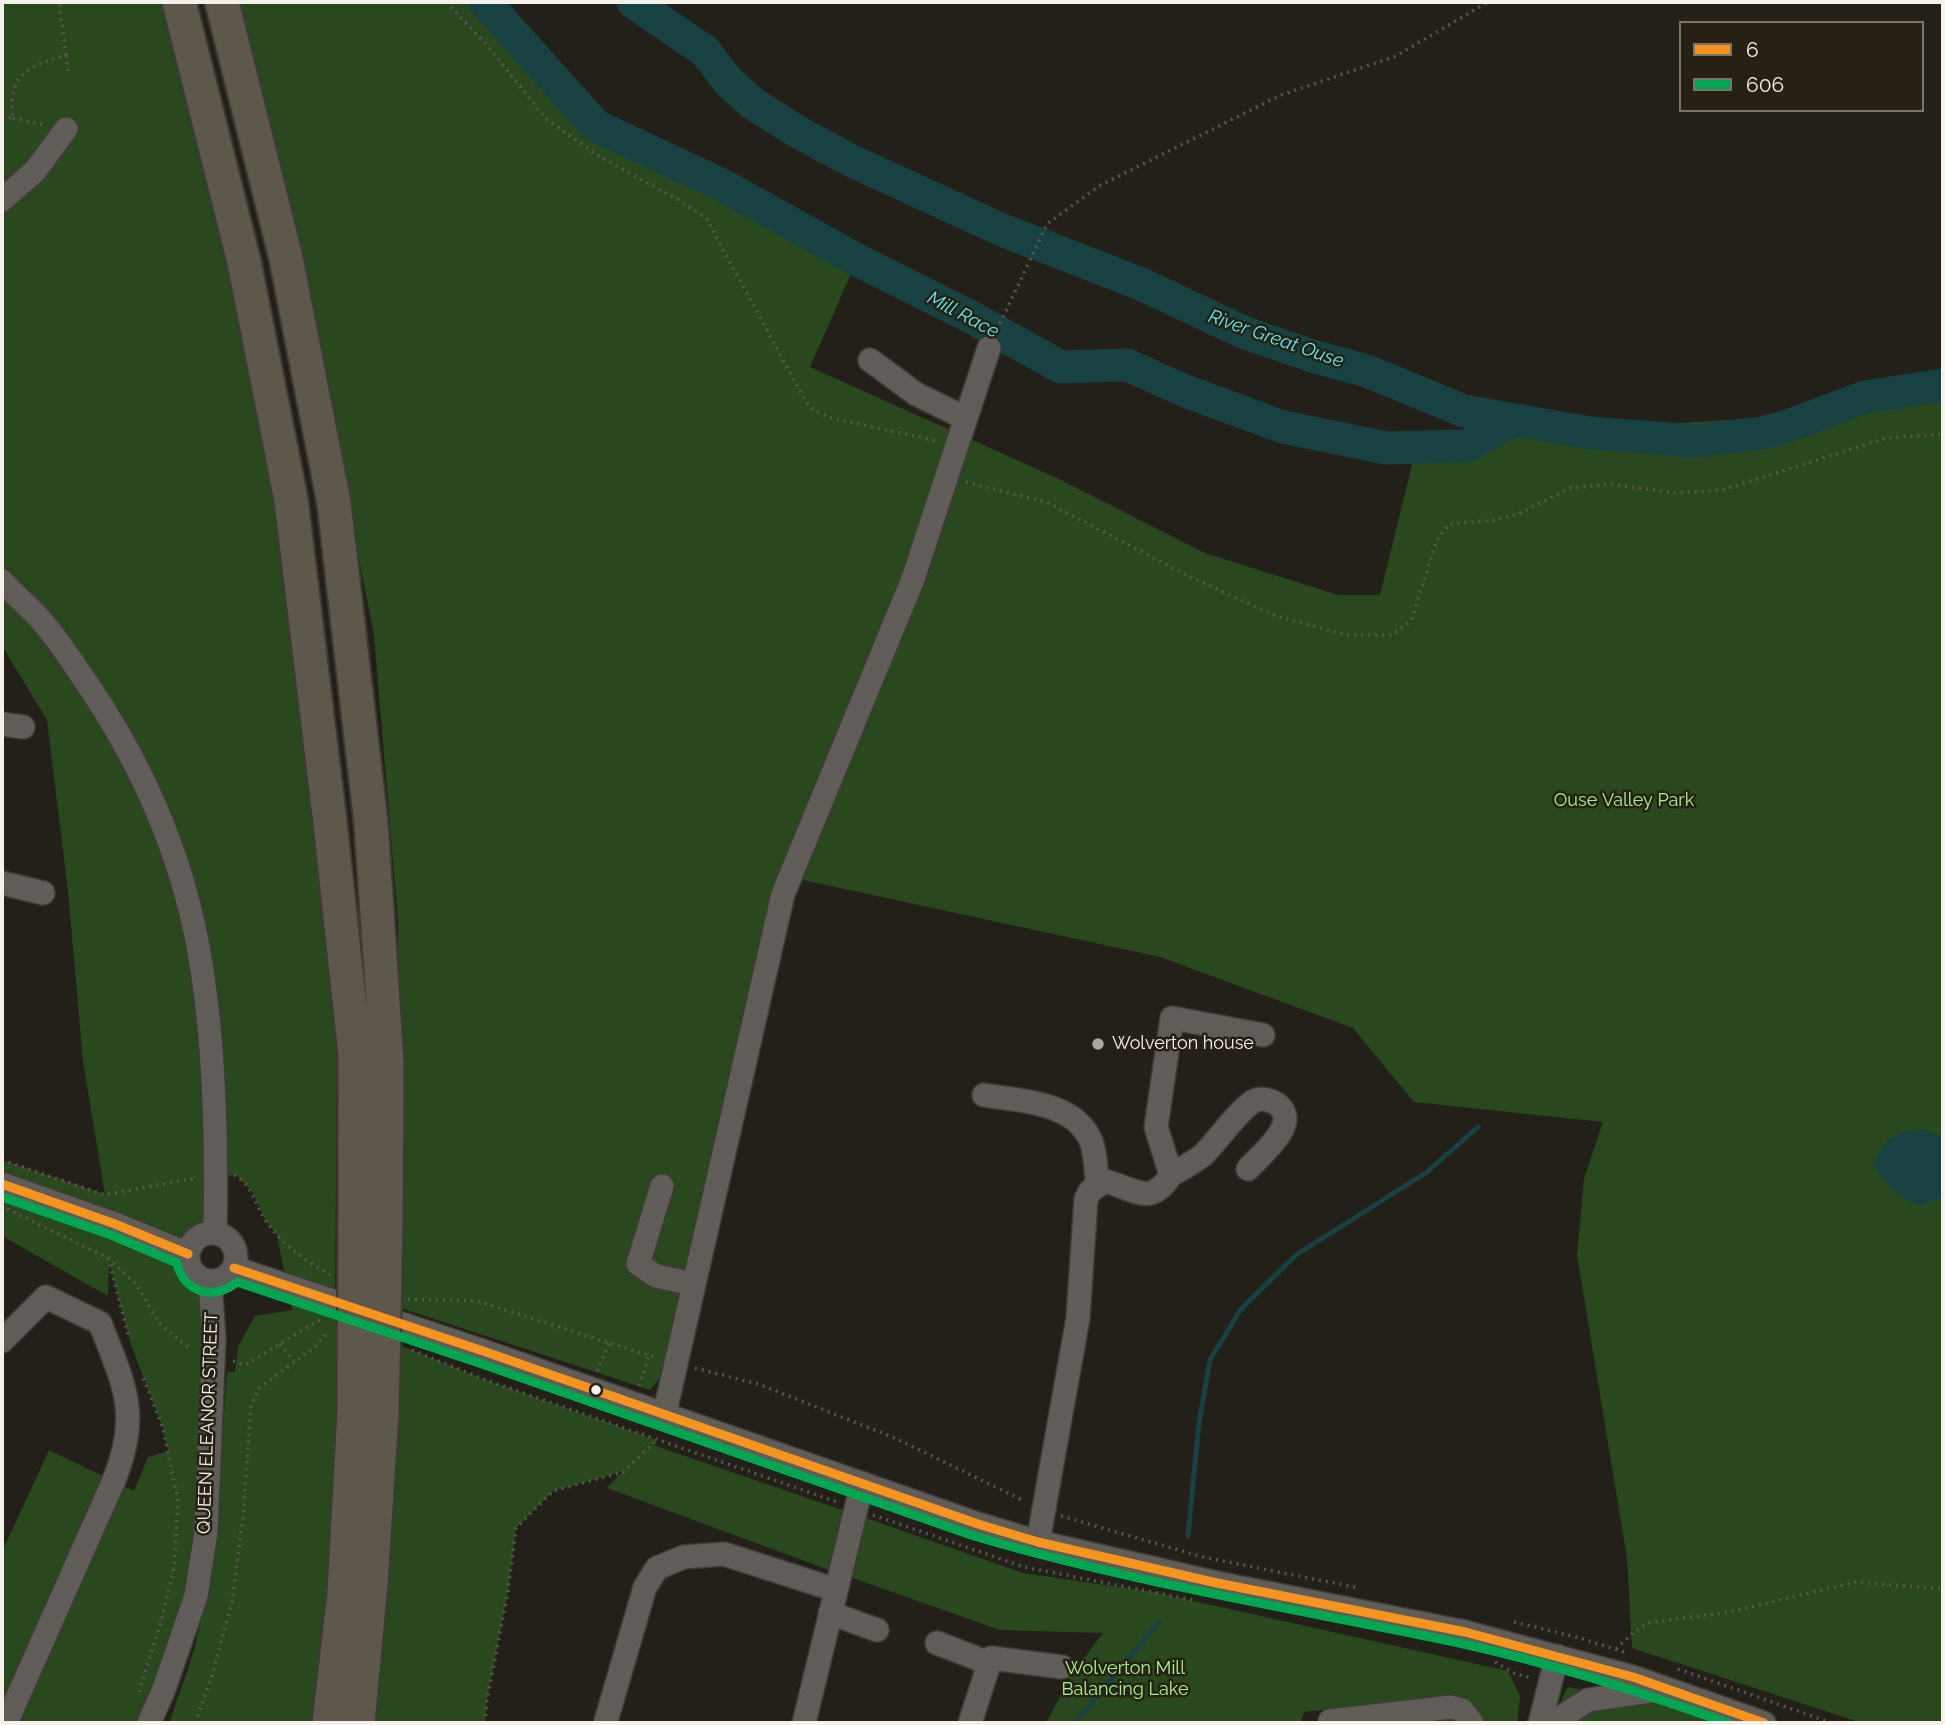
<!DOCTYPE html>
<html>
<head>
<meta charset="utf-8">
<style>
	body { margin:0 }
	#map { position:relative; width:1945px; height:1725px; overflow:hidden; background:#231f19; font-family:Raleway,sans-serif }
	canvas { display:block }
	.frame { position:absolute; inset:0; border:4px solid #f6f1ea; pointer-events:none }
	.legend { position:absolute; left:1679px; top:21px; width:245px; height:91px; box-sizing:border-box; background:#272015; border:2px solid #7a746a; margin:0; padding:9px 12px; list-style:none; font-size:21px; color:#f6f1ea }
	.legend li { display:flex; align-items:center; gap:14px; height:35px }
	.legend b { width:35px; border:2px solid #7a746a }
</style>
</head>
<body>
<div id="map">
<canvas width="1945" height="1725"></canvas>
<div class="frame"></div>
<ul class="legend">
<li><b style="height:9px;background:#f6941f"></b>6</li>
<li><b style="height:9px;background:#00a651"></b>606</li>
</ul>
</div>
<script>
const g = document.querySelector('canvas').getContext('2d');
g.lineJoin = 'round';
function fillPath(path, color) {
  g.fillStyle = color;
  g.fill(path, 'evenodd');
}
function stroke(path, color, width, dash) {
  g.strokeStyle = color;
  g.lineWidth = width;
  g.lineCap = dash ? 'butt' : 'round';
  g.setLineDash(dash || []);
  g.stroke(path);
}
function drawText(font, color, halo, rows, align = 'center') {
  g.font = font + ' Raleway,sans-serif';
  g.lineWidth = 5;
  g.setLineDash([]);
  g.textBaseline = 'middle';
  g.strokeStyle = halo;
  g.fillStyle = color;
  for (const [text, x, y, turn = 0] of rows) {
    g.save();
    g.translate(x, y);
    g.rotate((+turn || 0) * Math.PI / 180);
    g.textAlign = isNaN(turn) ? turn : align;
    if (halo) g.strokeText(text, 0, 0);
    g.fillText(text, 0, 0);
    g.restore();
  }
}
fillPath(new Path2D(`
	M2 2H162L194 112 269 448 286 608 315 812 337 1058 335 1312 338 1313 337 1320 486 1380 657 1440 653 1445 845 1511 829 1570 607 1488 622 1472 553 1491 516 1528 508 1591 487 1699 485 1723H169C178 1696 189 1669 196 1642 217 1553 220 1462 227 1372H235L238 1347 255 1316 292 1310 277 1235 266 1221 252 1191 236 1175 214 1177 205 1234C183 1246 185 1268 205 1280L206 1532 149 1723H2V1552L49 1450 134 1491 148 1457 168 1451 163 1428 131 1345 109 1261 108 1296 2 1236V1160L105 1194 83 1061 68 891 47 720 2 646Z
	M224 2H485L596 126 726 187 857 260 810 367 1059 479 1205 553 1338 595H1380L1420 432 1467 436 1842 413 1943 399V1723H1862L1632 1648 1627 1558 1577 1255 1584 1179 1603 1122 1414 1102 1353 1028 1160 957 789 877 661 1377 650 1390 401 1308 398 921 374 635 335 438Z
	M866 1518 1023 1573 1153 1592 1508 1671 1520 1696 1517 1723H1445L1438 1696 1304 1712 1301 1723H1046L1071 1675 1103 1633 1000 1630 850 1577Z
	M1568 1687 1678 1707 1727 1723H1557L1562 1698Z`), '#2a481e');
fillPath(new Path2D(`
	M1922 1129 1938 1135 1943 1141V1197L1920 1206C1895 1195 1887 1187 1873 1163 1886 1138 1894 1132 1922 1129Z`), '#184242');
stroke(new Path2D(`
	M1188 1536 1199 1423 1210 1360 1241 1309 1296 1255 1427 1172 1478 1127
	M1075 1723 1159 1622`), '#184242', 5);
stroke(new Path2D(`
	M485 2 596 126 726 187 857 260 971 317 1061 367 1127 365 1188 392 1283 427 1386 448 1467 446 1510 422
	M633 2 705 51 728 81 752 103 796 131 852 161 1002 230 1141 284 1243 332 1312 356 1367 371 1464 411 1590 433 1696 441 1762 433 1785 427 1865 397 1943 385`), '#184242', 33);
const minor = new Path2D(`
	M2 200 35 171 66 129
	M870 360 916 394 965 418
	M2 581C14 594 28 606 40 619 56 637 70 658 84 679 139 759 180 850 198 946 215 1037 217 1140 215 1233
	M2 724 23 727
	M2 883 43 893
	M984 1095C1019 1101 1074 1101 1091 1141 1096 1154 1096 1170 1097 1184
	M1171 1175C1181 1169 1193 1163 1203 1155 1216 1143 1241 1106 1256 1100 1262 1098 1271 1100 1277 1104 1302 1123 1261 1154 1248 1169
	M2 1184 115 1224 188 1254
	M662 1186 638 1264 656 1276 693 1284
	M188 1257a24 24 0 1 1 48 0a24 24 0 1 1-48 0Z
	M234 1268 483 1351 978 1524 1038 1542 1217 1583 1465 1632 1633 1677 1764 1723
	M2 1341 46 1297 100 1323C124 1385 141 1413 114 1480L6 1723
	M664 1416 783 894 913 579 989 348
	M1038 1542 1078 1318 1086 1199 1090 1191 1105 1181C1133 1188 1150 1208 1171 1175L1156 1127 1172 1018 1263 1035
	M830 1613 877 1630
	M937 1643 989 1663
	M606 1721 645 1587 657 1568 684 1557 724 1554 836 1590
	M1330 1721 1451 1707 1462 1710 1472 1723
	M149 1723 164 1689 196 1596 206 1532 214 1339 210 1281
	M804 1723 862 1484
	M970 1723 991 1658 1062 1667
	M1540 1723 1557 1656
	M1552 1723 1588 1700 1664 1689`);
const highway = new Path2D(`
	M179 2 244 262 291 500 330 823 355 1054V1216
	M222 2 286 258 334 503 371 823 387 1062 386 1222
	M329 1723 344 1594 354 1412
	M358 1723 371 1583 382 1413`);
stroke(minor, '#3e3b36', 26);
stroke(highway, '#3e3b36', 37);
stroke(new Path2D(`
	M446 2 486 44 546 119 597 155 680 201 706 218 806 402 815 411 831 418 937 441
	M66 55 69 76
	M2 116 13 118C7 74 29 66 66 55L59 2
	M13 118 45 125
	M997 330 1047 224 1099 186 1281 95 1396 56 1488 2
	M966 482 1046 502 1190 577 1276 616 1346 635H1392L1411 621 1437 540 1449 524 1496 520 1518 514 1571 488 1610 484 1674 493 1723 490 1886 438 1943 434
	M2 1160 105 1195 195 1178
	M234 1175C254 1186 255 1207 268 1224 287 1249 304 1259 330 1275
	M7 1209 108 1258 128 1334
	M108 1258 137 1285 159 1323 190 1349
	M408 1299 477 1301 657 1358
	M280 1344 294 1361
	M412 1350 486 1380 840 1503
	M233 1361 245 1365 323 1318
	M695 1368 758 1384 895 1438 1024 1501
	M597 1371 609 1343
	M639 1386 649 1355
	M873 1515 1024 1567 1193 1600
	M1061 1516 1203 1557 1359 1588
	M1514 1622 1580 1638 1624 1652
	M1616 1649 1633 1633 1647 1623 1729 1612 1856 1582 1943 1589
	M1495 1662 1516 1674 1533 1678
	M1678 1669 1832 1723
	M139 1692 161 1622 174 1568 178 1501 163 1428 142 1375
	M195 1723 212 1676 232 1602 243 1518 251 1405 259 1388 315 1347 329 1331
	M485 1723 487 1700 508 1591 516 1528 553 1491 623 1472 657 1440`), '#595650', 3.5, [2, 5]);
stroke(minor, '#605d59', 23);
stroke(highway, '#5e574c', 33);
const highwayBridge = new Path2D(`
	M354 1412 355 1216
	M382 1413 386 1222`);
stroke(highwayBridge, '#3e3b36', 37, []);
stroke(highwayBridge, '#5e574c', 33);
stroke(new Path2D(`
	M2 1184 115 1224 188 1254
	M234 1268 483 1351 978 1524 1038 1542 1217 1583 1465 1632 1633 1677 1764 1723`), '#f6941f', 9);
stroke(new Path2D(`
	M2 1197 111 1235 177 1263C184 1293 214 1301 237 1282L479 1363 974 1536C1133 1583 1297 1609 1459 1643 1551 1663 1640 1692 1728 1723`), '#00a651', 9);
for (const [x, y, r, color] of [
	[1098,1044,7,"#aca8a1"],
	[596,1390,6,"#f6f1ea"]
]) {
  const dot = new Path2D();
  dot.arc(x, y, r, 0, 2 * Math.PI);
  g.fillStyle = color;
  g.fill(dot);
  stroke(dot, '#272015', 2.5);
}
drawText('18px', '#a6f58d', '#272015', [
	["Ouse Valley Park",1624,801],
	["Wolverton Mill",1125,1669],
	["Balancing Lake",1125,1690]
]);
drawText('18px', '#f6f1ea', '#272015', [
	["Wolverton house",1112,1044]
], 'left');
drawText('18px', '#f6f1ea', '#272015', [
	["QUEEN ELEANOR STREET",208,1423,-88]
]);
drawText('italic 19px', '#5df1f3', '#272015', [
	["Mill Race",963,315,28],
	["River Great Ouse",1276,339,19]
]);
</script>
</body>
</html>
